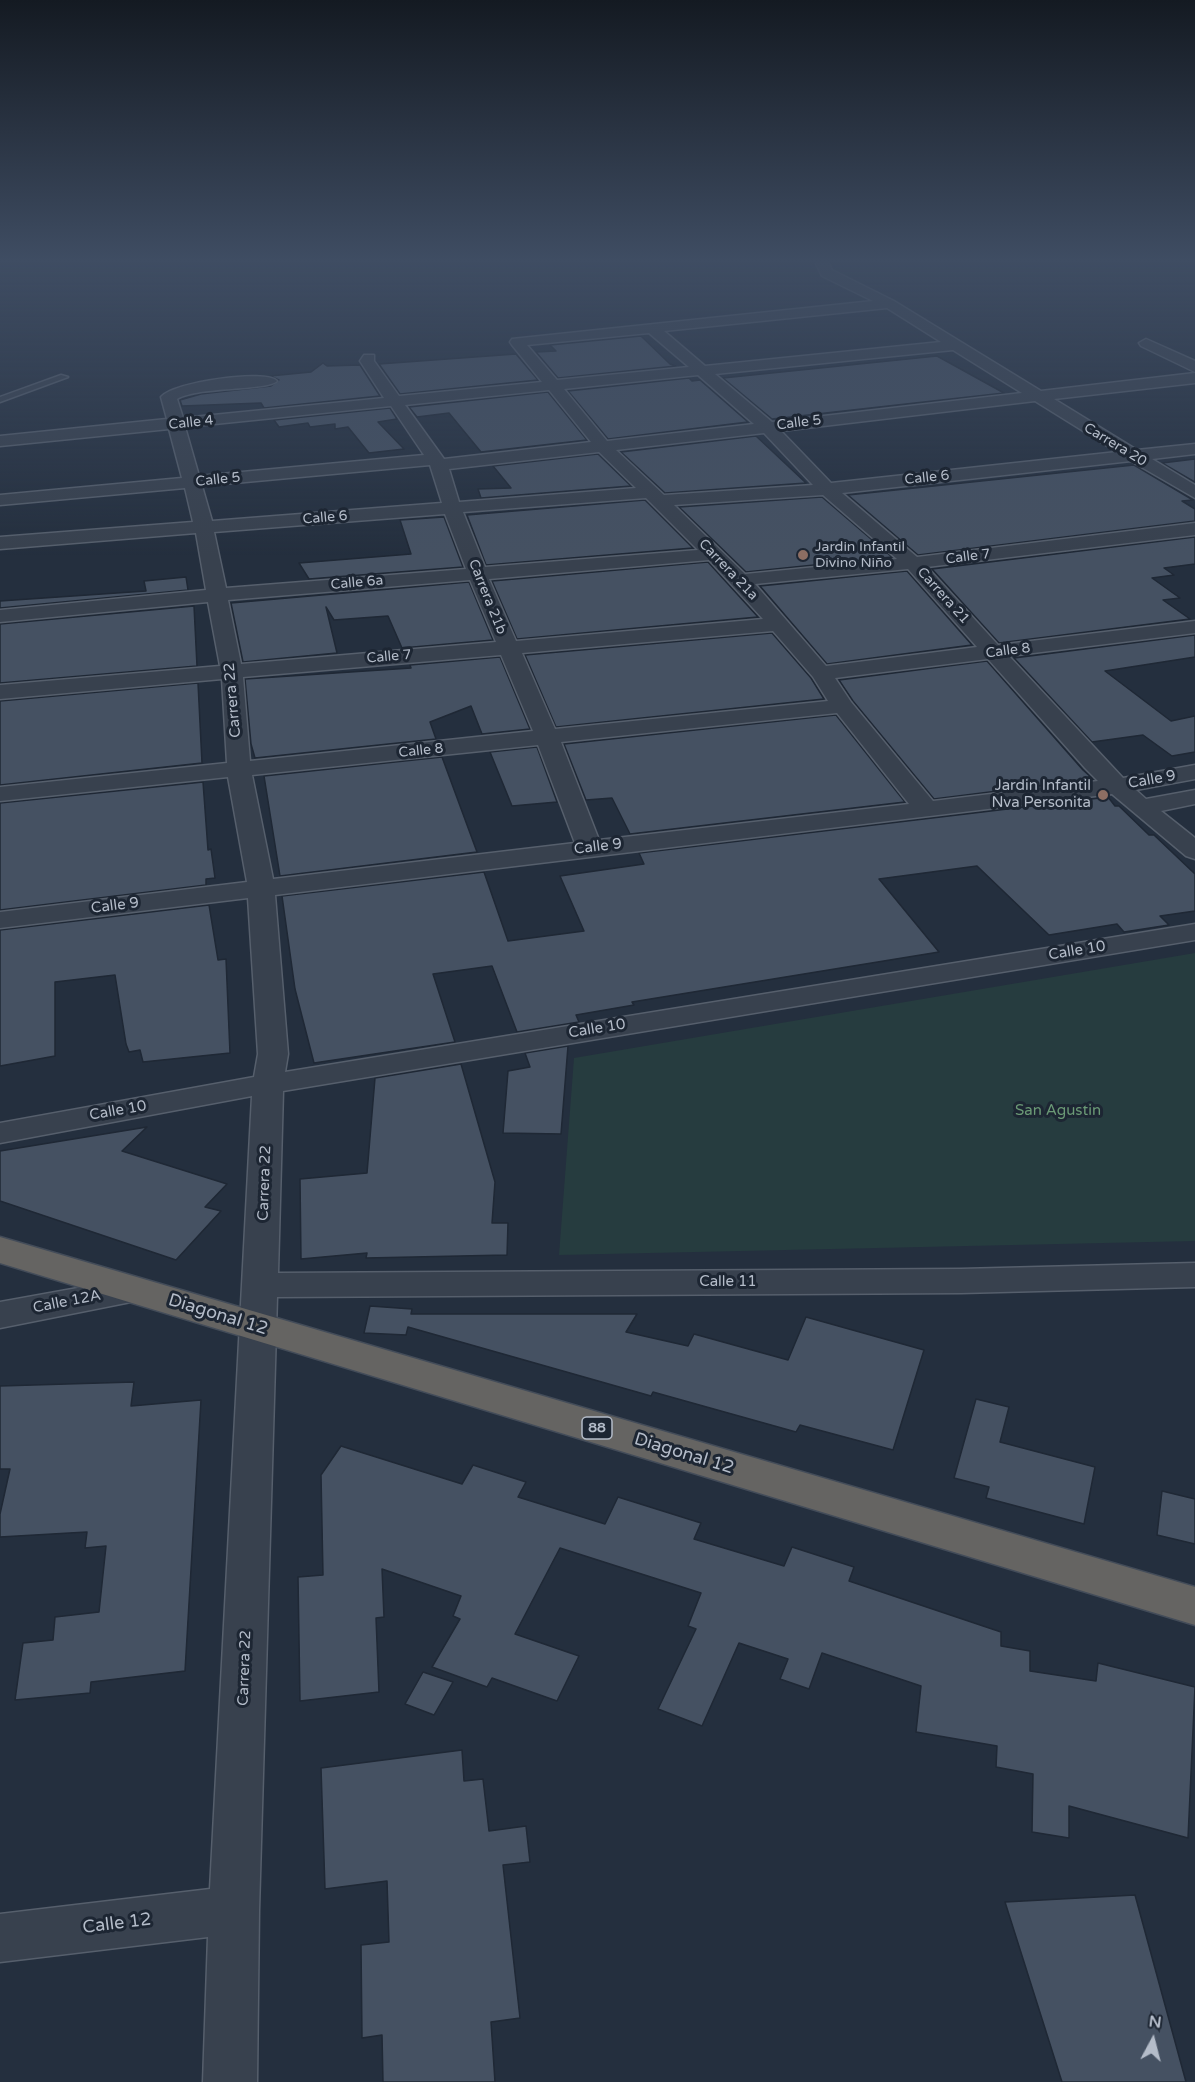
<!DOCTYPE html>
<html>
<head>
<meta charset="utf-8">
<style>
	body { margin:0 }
	#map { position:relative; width:1195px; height:2082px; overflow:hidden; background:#242f3e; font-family:"Varela Round",sans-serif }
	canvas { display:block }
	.north { position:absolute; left:1123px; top:2010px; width:60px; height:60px; -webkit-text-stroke:4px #1d2633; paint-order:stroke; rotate:7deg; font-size:16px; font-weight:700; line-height:24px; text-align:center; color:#b4bcc9 }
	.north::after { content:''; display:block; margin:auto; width:21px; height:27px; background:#b4bcc9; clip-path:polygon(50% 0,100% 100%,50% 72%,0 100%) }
</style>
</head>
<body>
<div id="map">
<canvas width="1195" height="2082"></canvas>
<div class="north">N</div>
</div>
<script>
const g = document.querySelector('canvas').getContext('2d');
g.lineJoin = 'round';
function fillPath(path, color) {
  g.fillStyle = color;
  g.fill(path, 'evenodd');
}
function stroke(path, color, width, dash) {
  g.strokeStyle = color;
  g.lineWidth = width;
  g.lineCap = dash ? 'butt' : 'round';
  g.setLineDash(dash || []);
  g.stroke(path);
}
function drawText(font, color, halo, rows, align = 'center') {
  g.font = font + ' "Varela Round",sans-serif';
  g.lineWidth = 6;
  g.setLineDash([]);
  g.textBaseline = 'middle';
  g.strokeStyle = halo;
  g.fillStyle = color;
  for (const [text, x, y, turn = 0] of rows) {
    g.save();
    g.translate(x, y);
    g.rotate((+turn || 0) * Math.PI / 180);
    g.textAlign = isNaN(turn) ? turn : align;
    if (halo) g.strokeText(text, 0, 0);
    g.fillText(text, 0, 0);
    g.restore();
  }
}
fillPath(new Path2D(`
	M1195 953V1241L559 1255 574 1058Z`), '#263c3f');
const building = new Path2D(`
	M641 336 670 364 676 366 558 378 536 352 556 351 550 345Z
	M516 354 538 380 400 394 379 364Z
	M937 356 1004 393 772 419 723 378Z
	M323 363 327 366 360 365 380 396 264 408 261 403 182 406 180 400 201 394 271 386 279 380 270 376 311 372Z
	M689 378 692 381 700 380 748 422 608 439 568 391Z
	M548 392 587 440 481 452 449 413 417 417 409 407Z
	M390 408 397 419 378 422 404 449 369 453 348 427 335 429V424L310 427 308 423 279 427 274 420Z
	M756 436 806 483 665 493 621 452Z
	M598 454 631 486 481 498 478 489 511 488 493 466Z
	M1195 459V482L1162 463Z
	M1134 465 1193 500 1182 501 1195 509V521L918 555 848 495Z
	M822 497 892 557 746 572 679 507Z
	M645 500 693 548 486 565 467 515Z
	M444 517 463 567 309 579 299 563 411 554 400 520Z
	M1195 537V564L1164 568 1174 575 1152 578 1180 598 1163 600 1190 619 999 643 932 569Z
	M708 562 758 617 517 639 492 581Z
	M907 571 972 645 827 664 760 586Z
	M186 577 188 590 0 608V601L146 591 144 581Z
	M469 582 493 640 402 648 388 616 334 620 326 607 337 653 243 662 231 603Z
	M194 606 197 666 0 683V624Z
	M772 633 811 678 824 699 556 727 525 655Z
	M1195 635V657L1105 671 1171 721 1195 716V752L1172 756 1143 735 1092 742 1014 658Z
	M500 657 530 729 482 734 471 706 430 722 436 739 255 758 251 744 245 679 411 668 410 665Z
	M987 661 1083 770 1093 779 934 799 853 701 839 680Z
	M198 683 202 763 0 785V701Z
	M836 715 905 802 630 834 612 798 586 800 564 744Z
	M537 747 557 802 512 806 490 752Z
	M442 757 477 852 280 876 264 776Z
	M203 782 208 850 211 849 215 878 206 879V885L0 910V803Z
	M1108 797 1115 806H1119L1149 835H1154L1195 874V911L1160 916 1169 925 1124 932 1117 924 1049 935 977 866 879 879 939 952 632 1002 634 1005 576 1015 579 1022 517 1032 492 966 433 974 455 1042 314 1063 295 989 282 896 484 872 508 941 584 931 560 876 644 864 639 853Z
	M209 905 218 960 226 959 230 1053 143 1062 140 1050 129 1052 126 1044 115 975 55 982V1056L0 1066V930Z
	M568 1046 561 1134 503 1133 508 1071 530 1067 525 1053Z
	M461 1064 495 1182 492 1223H508L507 1255 366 1258 367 1253 301 1259 300 1179 367 1173 375 1078Z
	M147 1127 122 1151 227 1184 205 1207 221 1211 176 1260 0 1201V1151Z
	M370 1306 412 1309 411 1314H637L626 1332 688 1346 694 1334 788 1360 806 1317 924 1350 893 1450 800 1425 796 1432 653 1392 651 1396 408 1327 406 1335 364 1333Z
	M134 1382 131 1406 201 1400 185 1671 91 1682 90 1693 15 1700 23 1643 53 1640 55 1617 99 1612 106 1546 85 1548 87 1532 0 1537V1514L10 1469H0V1386Z
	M976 1399 1009 1407 1000 1442 1095 1467 1084 1524 986 1498 989 1487 954 1478Z
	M341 1446 462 1484 473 1465 526 1482 518 1497 605 1524 618 1497 701 1523 694 1539 784 1566 792 1547 854 1567 849 1581 1001 1632V1646L1030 1651V1671L1096 1681 1098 1663 1195 1687 1188 1838 1069 1806V1838L1032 1832 1033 1774 996 1767 997 1746 916 1732 921 1686 822 1653 809 1689 780 1679 788 1659 739 1643 702 1726 658 1709 696 1629 688 1626 701 1593 560 1548 515 1634 579 1656 557 1701 492 1678 487 1687 432 1667 460 1619 453 1616 461 1596 382 1569 384 1617 376 1618 379 1692 300 1701 298 1577 323 1575 321 1475Z
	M1162 1491 1195 1499V1544L1157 1535Z
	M423 1672 453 1682 434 1715 405 1704Z
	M462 1750 464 1781 483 1779 489 1831 526 1826 530 1862 503 1865 520 2018 491 2022 495 2082H383L382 2035 362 2038 361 1945 389 1942 387 1881 325 1889 321 1768Z
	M1135 1895 1186 2082H1062L1005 1902Z`);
fillPath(building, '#455162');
stroke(building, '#1f2835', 1.5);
const service = new Path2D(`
	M61 375 68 377 0 402V397Z`);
const minor = new Path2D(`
	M816 264H829L832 270 894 301 1041 391 1195 373V383L1054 399 1137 450 1195 444V454L1152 459 1195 485V498L1131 461 842 493 917 557 1195 523V535L927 567 998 645 1195 621V633L1009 656 1123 778 1195 765V779L1136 790 1146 799 1195 790V804L1161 811 1195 838V859L1186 856 1112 794 275 895 288 1054 285 1072 1195 924V940L283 1091 278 1273 961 1269 1195 1263V1287L961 1293 277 1297 259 1910 257 2082H203L208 1937 0 1962V1914L210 1889 252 1096 0 1143V1123L254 1077 258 1054 248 898 0 928V912L247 882 228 777 0 801V787L227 763 222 679 0 699V685L220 666 208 602 0 622V610L206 590 196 533 0 549V537L193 522 185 488 0 505V495L182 478 169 429 0 446V436L167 419 161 397C173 382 266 369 277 381 267 391 200 386 177 399L183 418 384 398 360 361 364 355H374V361L399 396 542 382 512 345 510 342 512 339 873 301 822 276ZM887 308 941 342 705 366 664 331ZM649 333 689 367 557 380 527 345ZM953 350 1022 393 772 422 715 374ZM698 375 754 424 607 441 564 389ZM549 390 591 442 444 459 405 405ZM1035 401 1117 452 831 483 781 431ZM391 406 424 455 199 476 185 427ZM764 433 813 485 664 495 616 450ZM599 452 636 488 459 502 449 469ZM430 465 442 503 212 521 202 486ZM823 495 897 559 745 574 674 505ZM646 498 698 550 485 567 463 512ZM445 514 466 569 226 588 214 532ZM709 560 763 619 516 641 489 579ZM908 569 977 647 826 666 755 584ZM470 580 496 642 241 664 228 600ZM773 631 813 677 828 701 555 729 522 653ZM501 655 533 731 250 761 243 677ZM988 659 1085 768 1098 781 933 801 851 702 835 678ZM837 713 909 804 599 840 561 742ZM538 745 575 843 273 879 252 775Z
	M1146 339 1195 361V372L1141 346 1139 343Z
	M133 1278 146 1281 151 1290 146 1299 0 1328V1302Z`);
const trunk = new Path2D(`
	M0 1237 1195 1587V1625L0 1263Z`);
stroke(service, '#565f6c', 3);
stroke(minor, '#565f6c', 3);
stroke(trunk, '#434c59', 3);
fillPath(service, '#38414e');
fillPath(minor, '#38414e');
fillPath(trunk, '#656462');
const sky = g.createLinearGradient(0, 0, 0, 556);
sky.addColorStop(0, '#141a22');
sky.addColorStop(0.47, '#3f4d63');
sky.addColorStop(1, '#3f4d6300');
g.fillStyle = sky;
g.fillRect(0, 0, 1195, 556);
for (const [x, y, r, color] of [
	[803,555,6,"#8d6e63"],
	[1103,795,6,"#8d6e63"]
]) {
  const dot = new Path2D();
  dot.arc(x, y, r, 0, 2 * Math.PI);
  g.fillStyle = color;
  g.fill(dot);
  stroke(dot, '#1d2633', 2);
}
drawText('14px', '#b4bcc9', '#1d2633', [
	["Calle 4",191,423,-6],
	["Calle 5",799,423,-7],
	["Carrera 20",1115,445,31],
	["Calle 6",927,478,-6],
	["Calle 5",218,480,-6],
	["Calle 6",325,518,-5],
	["Calle 7",968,557,-7],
	["Carrera 21a",728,570,46],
	["Calle 6a",357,583,-5],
	["Carrera 21",943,596,48],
	["Carrera 21b",487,597,68],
	["Calle 8",1008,651,-7],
	["Calle 7",389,657,-5],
	["Calle 8",421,751,-6]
]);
drawText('14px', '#b4bcc9', '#1d2633', [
	["Jardin Infantil",815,547],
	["Divino Niño",815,563]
], 'left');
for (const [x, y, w] of [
	[597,1428,30]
]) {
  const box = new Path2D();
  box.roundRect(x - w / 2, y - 11, w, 22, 4.5);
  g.fillStyle = '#1d2633';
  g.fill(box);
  stroke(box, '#b4bcc9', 1.5);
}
drawText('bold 14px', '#b4bcc9', null, [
	["88",597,1428]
]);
drawText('15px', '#b4bcc9', '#1d2633', [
	["Carrera 22",233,700,-95],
	["Calle 9",1152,780,-10],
	["Calle 9",598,847,-7],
	["Calle 9",115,906,-7],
	["Calle 10",1077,951,-9],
	["Calle 10",597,1029,-9],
	["Calle 10",118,1111,-10],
	["Carrera 22",265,1183,-88],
	["Calle 11",728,1282],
	["Calle 12A",67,1302,-11],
	["Carrera 22",245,1668,-88]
]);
drawText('15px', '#b4bcc9', '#1d2633', [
	["Jardin Infantil",1091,786],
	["Nva Personita",1091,803]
], 'right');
drawText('15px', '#6b9a76', '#1d2633', [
	["San Agustin",1058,1111]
]);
drawText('18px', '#b4bcc9', '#1d2633', [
	["Diagonal 12",218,1315,17],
	["Diagonal 12",684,1454,17],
	["Calle 12",117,1924,-7]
]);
</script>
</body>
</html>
